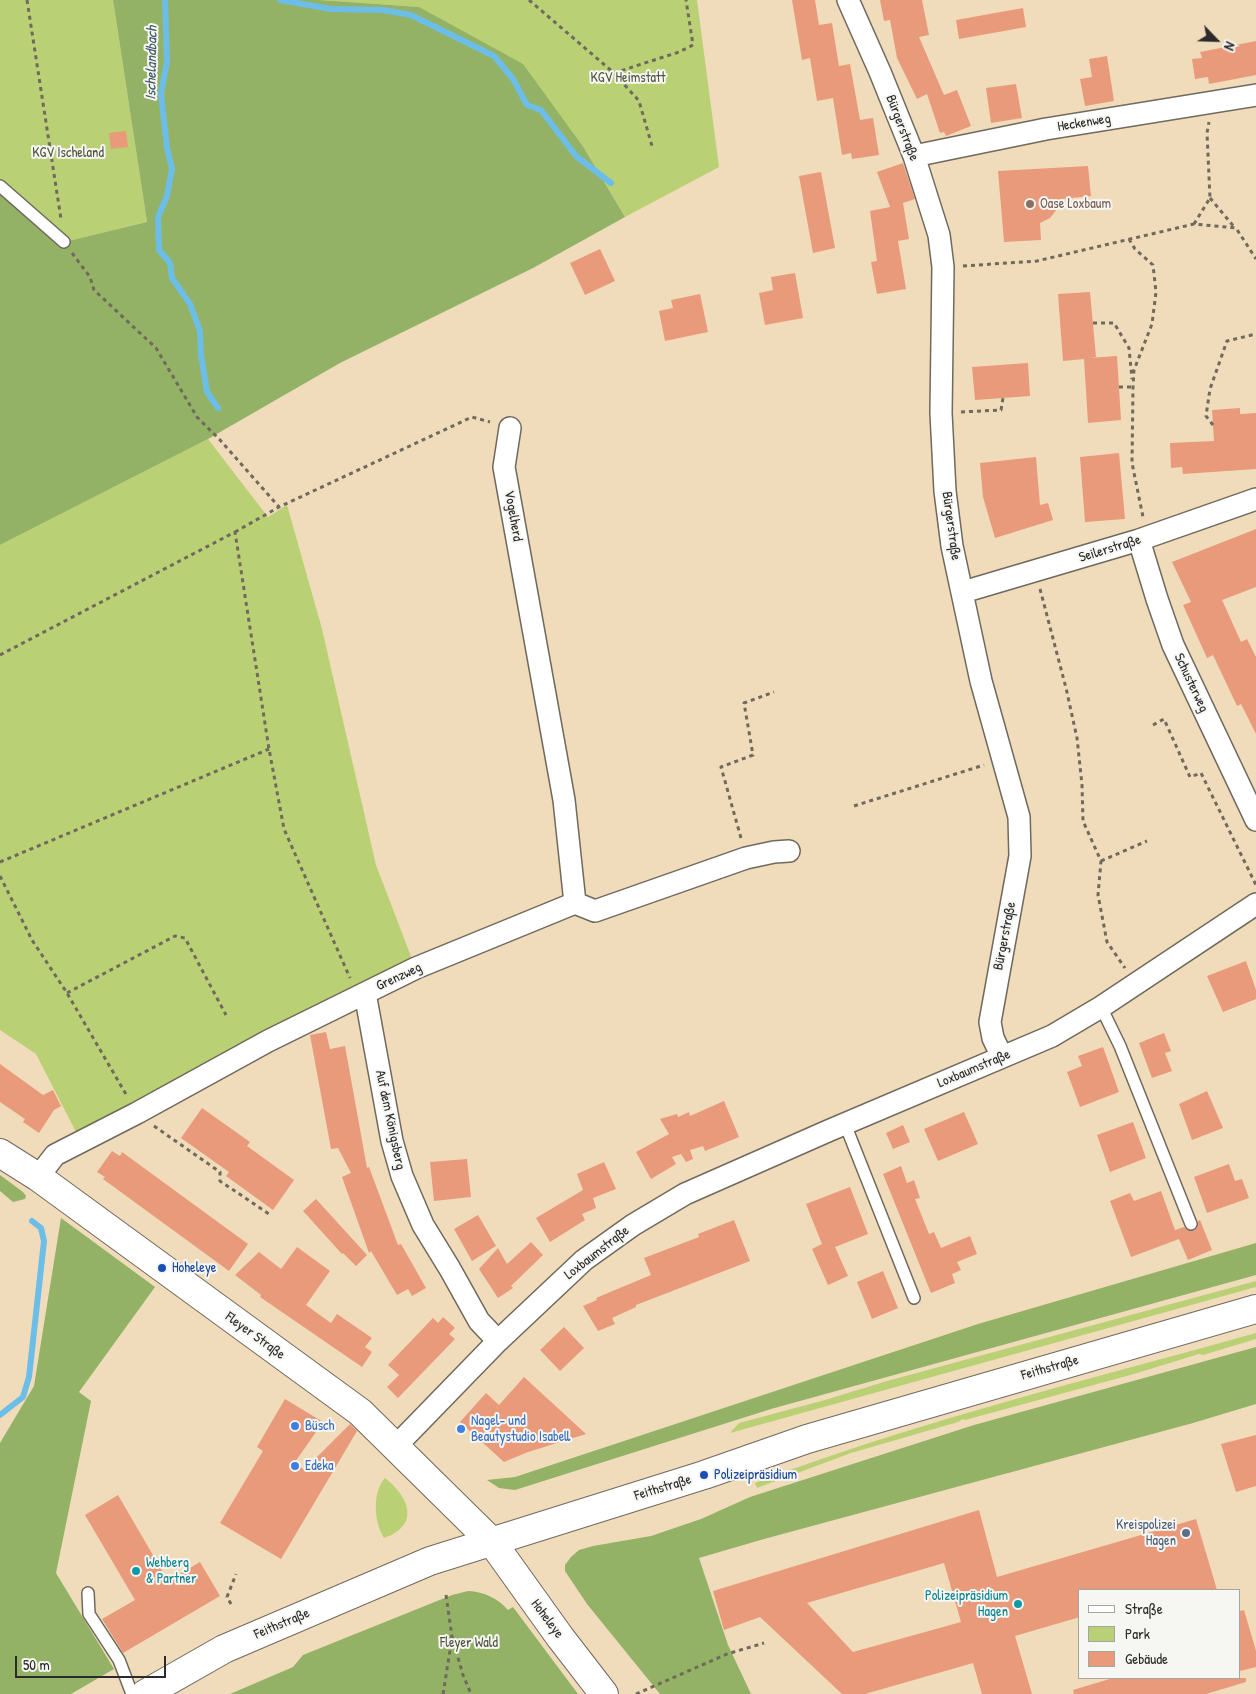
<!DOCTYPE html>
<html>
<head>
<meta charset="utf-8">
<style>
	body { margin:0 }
	#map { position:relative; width:1256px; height:1694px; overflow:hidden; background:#f0dcbb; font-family:"Patrick Hand",sans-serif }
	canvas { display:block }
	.legend { position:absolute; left:1078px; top:1589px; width:162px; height:90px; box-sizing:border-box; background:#f6f6f2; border:1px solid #a5a5a2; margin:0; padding:6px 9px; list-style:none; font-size:15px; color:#2b2b2b }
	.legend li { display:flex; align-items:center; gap:10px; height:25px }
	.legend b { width:25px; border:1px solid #a5a5a2 }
	.north { position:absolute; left:1191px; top:15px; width:50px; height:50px; -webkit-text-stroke:4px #f6f6f2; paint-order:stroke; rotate:114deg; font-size:14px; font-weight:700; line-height:20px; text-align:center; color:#2b2b2b }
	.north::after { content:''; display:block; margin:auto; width:18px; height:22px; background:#2b2b2b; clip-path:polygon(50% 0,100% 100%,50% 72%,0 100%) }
	.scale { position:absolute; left:15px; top:1656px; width:151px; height:22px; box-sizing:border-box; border:2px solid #2b2b2b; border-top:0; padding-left:6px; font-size:15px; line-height:18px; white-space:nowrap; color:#2b2b2b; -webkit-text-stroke:4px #f6f6f2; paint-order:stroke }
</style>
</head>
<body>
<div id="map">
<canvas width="1256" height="1694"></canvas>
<ul class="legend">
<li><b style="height:6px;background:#fff"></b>Straße</li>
<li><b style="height:14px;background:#bad074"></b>Park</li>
<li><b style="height:14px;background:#e99a7a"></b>Gebäude</li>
</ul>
<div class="north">N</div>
<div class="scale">50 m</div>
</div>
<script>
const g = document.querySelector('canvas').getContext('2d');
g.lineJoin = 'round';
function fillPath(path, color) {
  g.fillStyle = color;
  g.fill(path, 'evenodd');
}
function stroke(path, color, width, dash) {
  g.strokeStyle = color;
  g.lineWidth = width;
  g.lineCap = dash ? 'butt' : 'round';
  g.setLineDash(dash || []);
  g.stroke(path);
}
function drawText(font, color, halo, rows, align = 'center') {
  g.font = font + ' "Patrick Hand",sans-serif';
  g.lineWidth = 4;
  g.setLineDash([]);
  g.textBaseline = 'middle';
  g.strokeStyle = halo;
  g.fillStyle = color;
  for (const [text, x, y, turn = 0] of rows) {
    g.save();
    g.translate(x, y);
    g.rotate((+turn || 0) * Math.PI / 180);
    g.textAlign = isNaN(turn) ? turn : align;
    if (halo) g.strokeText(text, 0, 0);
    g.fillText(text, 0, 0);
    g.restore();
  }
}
fillPath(new Path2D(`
	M0 0H113L147 222 64 242 0 186Z
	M320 0H697L719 167 625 217 584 148 419 7Z
	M208 439 268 517 287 505 322 629 376 865 412 959 76 1132 36 1054 0 1030V545Z
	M1256 1281V1287L730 1433 739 1423 825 1400 887 1381Z
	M1256 1333V1339L1203 1355 1199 1354 1134 1374 965 1420 963 1419 958 1422 851 1453 757 1488 755 1483C918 1421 1088 1380 1256 1333Z
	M385 1478C409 1497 421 1525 384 1538 374 1522 372 1492 385 1478Z`), '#bad074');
fillPath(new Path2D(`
	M113 0H320L419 7 523 64 584 148 625 217 533 268 340 363 208 439 0 545V186L64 242 147 222Z
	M0 1175 23 1192 26 1196 25 1199 13 1202 0 1191Z
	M61 1218 155 1287 79 1392 91 1401 56 1573 114 1669 71 1694H0V1443L34 1386Z
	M1256 1243V1275L771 1409 515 1490 499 1488 487 1480 515 1477 978 1324Z
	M1256 1347V1404L1193 1423 764 1539 699 1558 728 1645 751 1694H660L587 1604 565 1571V1565L571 1557 579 1550 593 1546 651 1536 701 1519 750 1497 974 1425Z
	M468 1591C485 1592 497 1598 508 1610L513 1607 578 1694H230L293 1667 303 1655 452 1595Z`), '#93b266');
stroke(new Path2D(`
	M165 0 167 62 161 93 167 148 172 169 167 196 158 217 159 250 170 263 172 278 190 304 200 331 201 355 207 392 218 408
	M280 0 331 9 383 10 411 15 494 56 513 79 527 105 541 110 576 156 611 183
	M0 1415 23 1397 29 1377 44 1241 41 1228 32 1221`), '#6cbee8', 6);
fillPath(new Path2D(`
	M792 0H815L819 25 832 23 839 66 850 64 860 120 873 118 879 155 852 159 851 153 842 155 833 98 817 101 810 58 802 60Z
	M880 0H922L929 35 919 37 944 95 957 90 971 126 946 136 944 132 940 133 927 94 917 99 897 58 890 20 884 21Z
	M1023 8 1026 27 959 39 956 20Z
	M1256 41V75L1209 84 1208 77 1195 79 1192 59 1202 58 1200 52Z
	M1107 56 1114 101 1085 106 1080 79 1092 77 1089 59Z
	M1016 84 1022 118 991 123 986 88Z
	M126 131 128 147 111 149 109 133Z
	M903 163 915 199 903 203 909 239 898 241 906 289 877 294 871 262 877 261 870 211 890 207 877 172Z
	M1088 166 1091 196 1061 199 1057 209 1050 218 1040 223 1041 240 1004 242 998 171Z
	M821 172 835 248 813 253 799 176Z
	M600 249 615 281 585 295 570 263Z
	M795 273 803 318 765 325 759 293 773 290 771 277Z
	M1090 292 1096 357 1088 358 1117 356 1121 420 1088 423 1084 359 1063 361 1058 294Z
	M700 294 708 332 665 341 659 311 673 308 671 300Z
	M1028 363 1030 396 975 400 972 367Z
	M1240 408V414L1256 413V469L1183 474 1182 467 1171 468 1170 443 1214 441 1212 410Z
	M1119 453 1125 519 1085 522 1080 457Z
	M1036 457 1040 505 1048 503 1053 520 995 538 983 497 980 463Z
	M1256 529V587L1222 600 1241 642 1247 639 1256 657V734L1241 704 1237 706 1213 655 1207 658 1183 605 1191 602 1172 562Z
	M1246 961 1256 990V999L1223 1012 1207 976Z
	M326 1032 330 1049 345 1046 367 1168 369 1167 398 1245 401 1244 426 1288 412 1296 408 1289 397 1295 371 1251 369 1253 342 1177 351 1173 338 1148 331 1149 310 1035Z
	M1164 1033 1171 1051 1165 1053 1172 1071 1152 1078 1139 1043Z
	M1103 1047 1119 1092 1080 1107 1067 1072 1082 1066 1078 1056Z
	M0 1064 43 1095 53 1090 61 1106 54 1110 39 1133 23 1122 25 1119 0 1102Z
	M1207 1091 1223 1128 1192 1140 1179 1104Z
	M724 1101 739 1137 705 1151 703 1146 690 1150 693 1159 686 1162 681 1154 672 1157 676 1164 651 1179 636 1152 669 1134 660 1119 677 1114 678 1117 689 1112 690 1116Z
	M202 1108 250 1142 247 1146 294 1180 273 1210 226 1176 229 1172 181 1138Z
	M964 1112 978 1144 938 1161 924 1129Z
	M1133 1122 1146 1158 1110 1172 1097 1135Z
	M903 1125 910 1142 893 1149 886 1133Z
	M112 1151 120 1156 122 1152 248 1244 229 1271 103 1179 105 1177 97 1172Z
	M467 1159 471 1197 434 1201 430 1162Z
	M604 1162 616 1189 593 1198 596 1208 582 1214 585 1220 550 1242 536 1218 583 1190 577 1174Z
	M1229 1164 1235 1181 1242 1179 1249 1198 1207 1213 1194 1177Z
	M901 1166 907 1183 914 1180 920 1198 915 1199 929 1234 934 1232 941 1248 970 1236 977 1254 957 1262 961 1270 952 1274 955 1283 931 1293 883 1174Z
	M850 1187 868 1234 835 1247 848 1276 828 1285 812 1249 822 1244 806 1204Z
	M1161 1191 1175 1230 1184 1227 1189 1231H1194L1198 1226V1221L1200 1220 1212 1250 1188 1260 1179 1239 1131 1257 1110 1201 1130 1193 1134 1201Z
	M316 1199 367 1255 356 1266 343 1253 342 1254 303 1211Z
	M478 1215 496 1246 472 1261 454 1229Z
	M734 1220 750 1261 636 1305V1307L612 1318 615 1324 598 1331 583 1306 597 1300 596 1298 651 1275 644 1258 699 1237 698 1234Z
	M531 1242 543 1255 511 1286 513 1288 498 1298 479 1269 498 1248 507 1264Z
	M297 1247 330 1271 306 1305 331 1323 337 1314 372 1338 365 1347 372 1352 362 1367 260 1297 261 1295 235 1275 259 1252 281 1269Z
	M883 1271 898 1308 872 1319 857 1282Z
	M443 1317 455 1328 449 1334 455 1339 398 1398 387 1387 399 1375 388 1365 433 1318 438 1323Z
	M564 1327 584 1348 560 1371 540 1350Z
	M524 1377 586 1434 528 1452 504 1462 460 1422 486 1393 499 1405Z
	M285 1399 323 1422 295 1462 304 1470 350 1424 357 1431 281 1559 220 1523 263 1451 257 1447Z
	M1256 1435V1486L1236 1492 1221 1444Z
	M118 1495 168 1581 200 1562 220 1596 123 1653 102 1619 135 1600 85 1515Z
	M979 1510 997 1577 1196 1519 1217 1590H1080V1617L1015 1636 1032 1694H982L973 1663 865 1694H842L760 1617 724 1630 713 1591ZM944 1563 961 1622 853 1652 807 1603Z
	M1244 1610 1256 1651V1667L1240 1671V1611Z
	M1113 1678H1246V1682L1206 1694H1074L1073 1690Z`), '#e99a7a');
const lane = new Path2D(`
	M0 186 64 242
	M1101 1007 1120 1046 1191 1224
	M845 1124 914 1298
	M88 1593 89 1614 119 1660 132 1694`);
const street = new Path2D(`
	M848 0 880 72 914 156 939 235 943 267 941 413 945 491 952 546 981 681 1019 817 1020 856 990 1022 993 1038 1002 1057
	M914 156 1046 129 1256 95
	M510 428 504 467 564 800 575 903
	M1139 540 1157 599 1173 645 1256 820
	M963 592 1139 540 1256 499
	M365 993 392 1141 402 1176 423 1225 450 1269 479 1321 498 1341
	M38 1177 55 1155 137 1113 268 1041 416 968 575 903 595 911 746 858 774 852 789 851
	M395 1447 498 1341 584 1260 633 1225 685 1194 828 1131 1052 1036 1101 1007 1256 904`);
const secondary = new Path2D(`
	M0 1153 38 1177 360 1412 492 1542 560 1637 604 1694
	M145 1694 224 1649 430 1561 704 1475 807 1439 1256 1309`);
stroke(lane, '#70695d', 14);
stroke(street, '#70695d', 24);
stroke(secondary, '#70695d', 30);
stroke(new Path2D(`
	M27 0 61 219
	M529 0 614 73 679 52 693 45 686 0
	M614 73 639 101 652 146
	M1210 198 1235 228
	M1194 224 1210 198 1207 133 1209 122
	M1129 239 1135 249 1153 265 1156 292 1152 324 1134 370 1133 387 1132 463 1143 517
	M72 253 90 277 94 290 156 348 197 417 220 440 279 507
	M963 266 1037 261 1194 224 1236 228 1256 259
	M1093 323H1114L1129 348 1132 379
	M1119 387H1133
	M961 412 1001 410 1003 398
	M1213 425 1206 416 1210 389 1227 341 1256 334
	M235 532 279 507 472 417 490 422
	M1040 589 1066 688 1077 738 1082 785 1083 821 1101 861 1098 895 1107 942 1125 968
	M0 655 235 532 269 749 284 829 350 978
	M1153 725 1164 719 1190 777 1201 773 1256 885
	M854 806 984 765
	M741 838 721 767 753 755 744 703 774 692
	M1101 861 1147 841
	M0 862 269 749
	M0 876 32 940 67 993 127 1096
	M67 993 175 936 185 938 226 1015
	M154 1126 220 1172V1181L269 1214
	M446 1595 452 1637 463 1675 471 1694
	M231 1604 227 1597 236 1574
	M443 1694 452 1638
	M636 1694 727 1654 764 1643`), '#70695d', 3, [4, 4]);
stroke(lane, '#fff', 11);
stroke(street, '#fff', 21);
stroke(secondary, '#fff', 28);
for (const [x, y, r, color] of [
	[1030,204,5,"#8d6e63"],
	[162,1268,5,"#1a4fb4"],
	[295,1426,5,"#3f7fe0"],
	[461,1429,5,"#3f7fe0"],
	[295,1466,5,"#3f7fe0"],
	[704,1475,5,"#1a4fb4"],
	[1186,1533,5,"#5c6f8a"],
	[136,1571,5,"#0f9aa8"],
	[1018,1604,5,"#0f9aa8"]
]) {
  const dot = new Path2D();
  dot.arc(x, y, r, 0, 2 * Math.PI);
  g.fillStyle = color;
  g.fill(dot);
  stroke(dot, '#f6f6f2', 2);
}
drawText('14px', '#4f543d', '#f6f6f2', [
	["KGV Heimstatt",628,78],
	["KGV Ischeland",68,153],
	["Fleyer Wald",469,1643]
]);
drawText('14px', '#2b2b2b', '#f6f6f2', [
	["Heckenweg",1084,123,-9],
	["Bürgerstraße",902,128,69],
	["Vogelherd",513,516,80],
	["Bürgerstraße",951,526,82],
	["Seilerstraße",1110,549,-17],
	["Schusterweg",1191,683,65],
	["Bürgerstraße",1005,936,-79],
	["Grenzweg",399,977,-25],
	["Loxbaumstraße",974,1069,-23],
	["Auf dem Königsberg",390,1120,78],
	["Loxbaumstraße",597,1253,-38],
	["Fleyer Straße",255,1336,36],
	["Feithstraße",1050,1368,-16],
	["Feithstraße",663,1488,-17],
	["Hoheleye",547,1619,53],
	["Feithstraße",282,1624,-23]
]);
drawText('14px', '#785e54', '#f6f6f2', [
	["Oase Loxbaum",1040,204]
], 'left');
drawText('14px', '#164399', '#f6f6f2', [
	["Hoheleye",172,1268],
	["Polizeipräsidium",714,1475]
], 'left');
drawText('14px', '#366cbe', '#f6f6f2', [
	["Nagel- und",471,1421],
	["Beautystudio Isabell",471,1437],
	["Büsch",305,1426],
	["Edeka",305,1466]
], 'left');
drawText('14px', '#4e5e75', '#f6f6f2', [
	["Kreispolizei",1176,1525],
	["Hagen",1176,1541]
], 'right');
drawText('14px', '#0d838f', '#f6f6f2', [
	["Wehberg",146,1563],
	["& Partner",146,1579],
	["Polizeipräsidium",1008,1596,"right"],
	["Hagen",1008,1612,"right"]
], 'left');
drawText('italic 15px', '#3e5764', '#f6f6f2', [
	["Ischelandbach",152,63,-89]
]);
</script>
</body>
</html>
